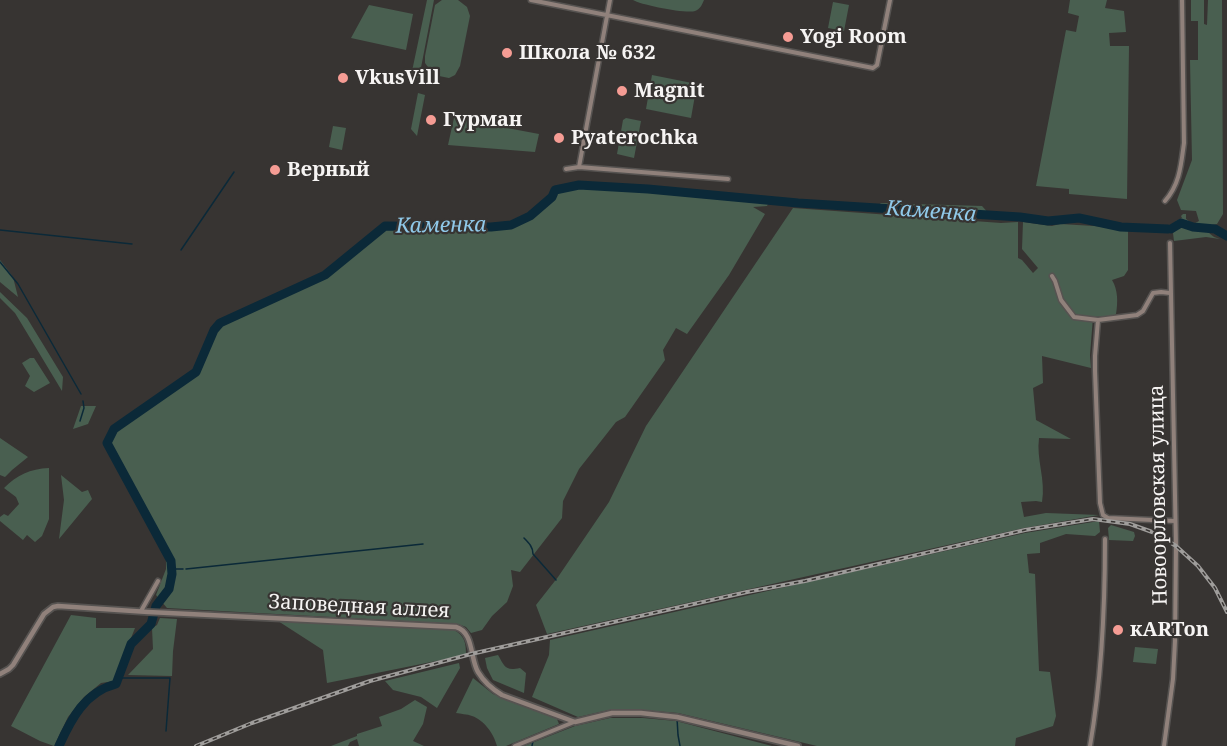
<!DOCTYPE html>
<html>
<head>
<meta charset="utf-8">
<style>
	body { margin:0 }
	canvas { display:block; background:#373432 }
</style>
</head>
<body>
<canvas width="1227" height="746"></canvas>
<script>
const g = document.querySelector('canvas').getContext('2d');
g.lineJoin = 'round';
function fillPath(path, color) {
  g.fillStyle = color;
  g.fill(path, 'evenodd');
}
function stroke(path, color, width, dash) {
  g.strokeStyle = color;
  g.lineWidth = width;
  g.lineCap = dash ? 'butt' : 'round';
  g.setLineDash(dash || []);
  g.stroke(path);
}
function drawText(font, color, halo, rows, align = 'center') {
  g.font = font + ' "Noto Serif",serif';
  g.lineWidth = 4.5;
  g.setLineDash([]);
  g.textBaseline = 'middle';
  g.strokeStyle = halo;
  g.fillStyle = color;
  for (const [text, x, y, turn = 0] of rows) {
    g.save();
    g.translate(x, y);
    g.rotate((+turn || 0) * Math.PI / 180);
    g.textAlign = isNaN(turn) ? turn : align;
    if (halo) g.strokeText(text, 0, 0);
    g.fillText(text, 0, 0);
    g.restore();
  }
}
fillPath(new Path2D(`
	M427 0H434L419 78 411 76Z
	M442 0H458L467 7 470 16 460 66 455 75 449 78 434 75 425 63V56L435 5Z
	M633 0H704C702 5 700 9 695 11 687 14 641 5 633 0Z
	M1070 0H1107L1105 8 1124 11 1126 32 1109 33 1110 46H1129L1127 199 1069 194V189L1036 186 1066 30 1076 32 1079 16 1068 13Z
	M1191 0H1204V24L1207 25 1208 0H1222L1223 214 1217 224 1206 226 1204 229 1214 237 1220 239 1206 237 1174 241 1173 233 1178 226 1176 221 1182 218 1181 216 1183 214H1186V219L1193 224 1199 221 1196 211 1181 210 1177 200 1192 160 1190 60H1198V21H1191Z
	M833 2 849 5 844 31 828 28Z
	M369 5 413 14 406 50 351 38Z
	M652 75 697 84 691 118 646 109Z
	M418 93 425 95 417 136 411 129Z
	M454 118 539 134 535 152 448 145Z
	M626 118 641 121 634 158 617 154 623 120Z
	M333 126 346 128 342 150 329 147Z
	M579 185 770 200 767 206 753 207 765 214 729 275 687 334 676 328 663 350 665 360 625 417 616 422 579 469 563 501 562 518 520 572 511 570 513 586 507 602 492 616 482 630 471 633 466 627 458 624 167 608 156 595 166 569V556L107 444 116 432 199 374 219 327 326 278 384 229H476L513 228 530 216 552 197 555 190Z
	M881 203 982 206 991 216 875 208Z
	M793 208 1001 223 1018 222V258L1022 260 1033 273 1038 268 1022 249 1023 222 1052 226 1060 224 1128 228V270L1124 276 1112 280C1118 290 1118 302 1116 314L1113 316 1093 317 1090 355 1091 368 1042 356 1043 383 1033 388 1036 420 1071 439 1039 438C1036 459 1046 480 1042 502L1036 501 1021 502 1024 517 1046 513 1099 515 1024 528 547 634 536 605 558 577 609 502 646 426Z
	M0 260 13 277 18 297 0 282Z
	M0 292 27 318 63 377 62 391 15 313 0 298Z
	M30 358H34L50 383 34 392 25 386 30 376 22 363Z
	M81 406H96L88 424 73 429Z
	M0 438 28 457 12 470 5 477 0 475Z
	M49 468V519L42 536 35 542 27 535 23 540 0 521V517L4 514 8 516 19 504 16 497 4 488C17 475 30 469 49 468Z
	M61 475 82 492 88 490 92 499 59 539 64 500Z
	M1099 521 1100 532 1095 536 1066 534 1040 543V553L1027 554 1029 573 1035 574 1039 671 1050 672 1056 716 1053 726 1016 738 1015 746H817L678 713 643 710H609L578 717 532 697 549 655 550 640 1025 533Z
	M1111 525 1134 532 1135 536 1133 541 1109 540 1108 528Z
	M71 615 96 618V628H135L114 681 101 683 84 697 68 717 54 746 40 741 11 726Z
	M160 618 177 619 173 651 172 676 128 675 153 649 152 628 157 625Z
	M278 621 454 630C465 636 466 643 466 655L327 683 323 650Z
	M1135 647 1158 649 1156 664 1133 662Z
	M498 655C505 667 505 671 520 668L526 673 524 693 493 680 487 668 485 658Z
	M459 663 460 668 437 708 421 697 393 690 385 681Z
	M473 678 493 694 557 719 559 724 506 746H497C494 734 484 720 472 716 467 714 461 714 456 713Z
	M415 700 427 707 423 724 413 741 424 746H359L357 739 350 742 348 746H331L357 736V734L382 726 379 717 401 709Z
	M610 718H643L676 721 772 746H524L575 726Z`), '#495f50');
stroke(new Path2D(`
	M0 230 132 244
	M181 250 234 172
	M0 262 18 284 81 394
	M80 421 84 408 83 401
	M524 538C529 543 533 547 533 554L556 580
	M172 569H183
	M186 569 423 544
	M119 678H170L166 731
	M677 718 678 735 680 746
	M532 746 533 741`), '#0b2938', 1.5);
stroke(new Path2D(`
	M1171 229 1181 223 1193 227 1215 229 1227 236
	M59 746C71 719 85 692 116 684L131 644 151 624 156 606 169 589 172 574 171 561 107 443 114 429 196 372 214 330 220 323 325 275 385 226 491 227 511 225 530 216 552 197 555 190 579 185 648 189 798 203 1020 217 1048 221 1079 218 1121 227 1168 229`), '#0b2938', 9);
const minor = new Path2D(`
	M531 0 873 68 877 65 890 0
	M579 167 610 0
	M566 169 579 167 728 179
	M1165 201C1180 184 1181 165 1184 143L1182 0
	M1052 276 1055 281 1061 300 1074 317 1098 320
	M1170 293 1161 292 1153 293 1143 311 1137 315 1098 320 1095 356V371L1100 503 1103 515 1108 518 1175 521
	M141 611 158 581
	M515 746 574 722
	M1090 746C1102 677 1105 608 1105 539
	M1164 746 1173 679 1175 641 1176 546 1170 243`);
const tertiary = new Path2D(`
	M0 674 9 669 13 665 44 614 53 607 58 606 148 612 456 627C474 632 470 659 478 672 484 682 492 689 502 695L575 722 612 713H641L677 717 798 746`);
stroke(minor, '#565351', 7);
stroke(tertiary, '#565351', 8);
stroke(minor, '#90817b', 4);
stroke(tertiary, '#90817b', 4.5);
const rail = new Path2D(`
	M196 746 252 723 370 681 471 654 747 592 805 581 1025 530 1093 519 1130 524 1155 533 1176 546 1198 566 1215 588 1227 612`);
stroke(rail, '#9f9d9b', 4);
stroke(rail, '#373432', 1.5, [4.5]);
for (const [x, y, r, color] of [
	[788,37,6,"#f59c94"],
	[507,53,6,"#f59c94"],
	[343,78,6,"#f59c94"],
	[622,91,6,"#f59c94"],
	[431,120,6,"#f59c94"],
	[559,138,6,"#f59c94"],
	[275,170,6,"#f59c94"],
	[1118,630,6,"#f59c94"]
]) {
  const dot = new Path2D();
  dot.arc(x, y, r, 0, 2 * Math.PI);
  g.fillStyle = color;
  g.fill(dot);
  stroke(dot, '#373432', 2);
}
drawText('bold 20px', '#f6f4f3', '#373432', [
	["Yogi Room",800,37],
	["Школа № 632",519,53],
	["VkusVill",355,78],
	["Magnit",634,91],
	["Гурман",443,120],
	["Pyaterochka",571,138],
	["Верный",287,170],
	["кARTon",1130,630]
], 'left');
drawText('20px', '#f6f4f3', '#373432', [
	["Новоорловская улица",1159,495,-91],
	["Заповедная аллея",359,607,3]
]);
drawText('italic 21px', '#90c9e9', '#373432', [
	["Каменка",931,212,4],
	["Каменка",441,226,-1]
]);
</script>
</body>
</html>
